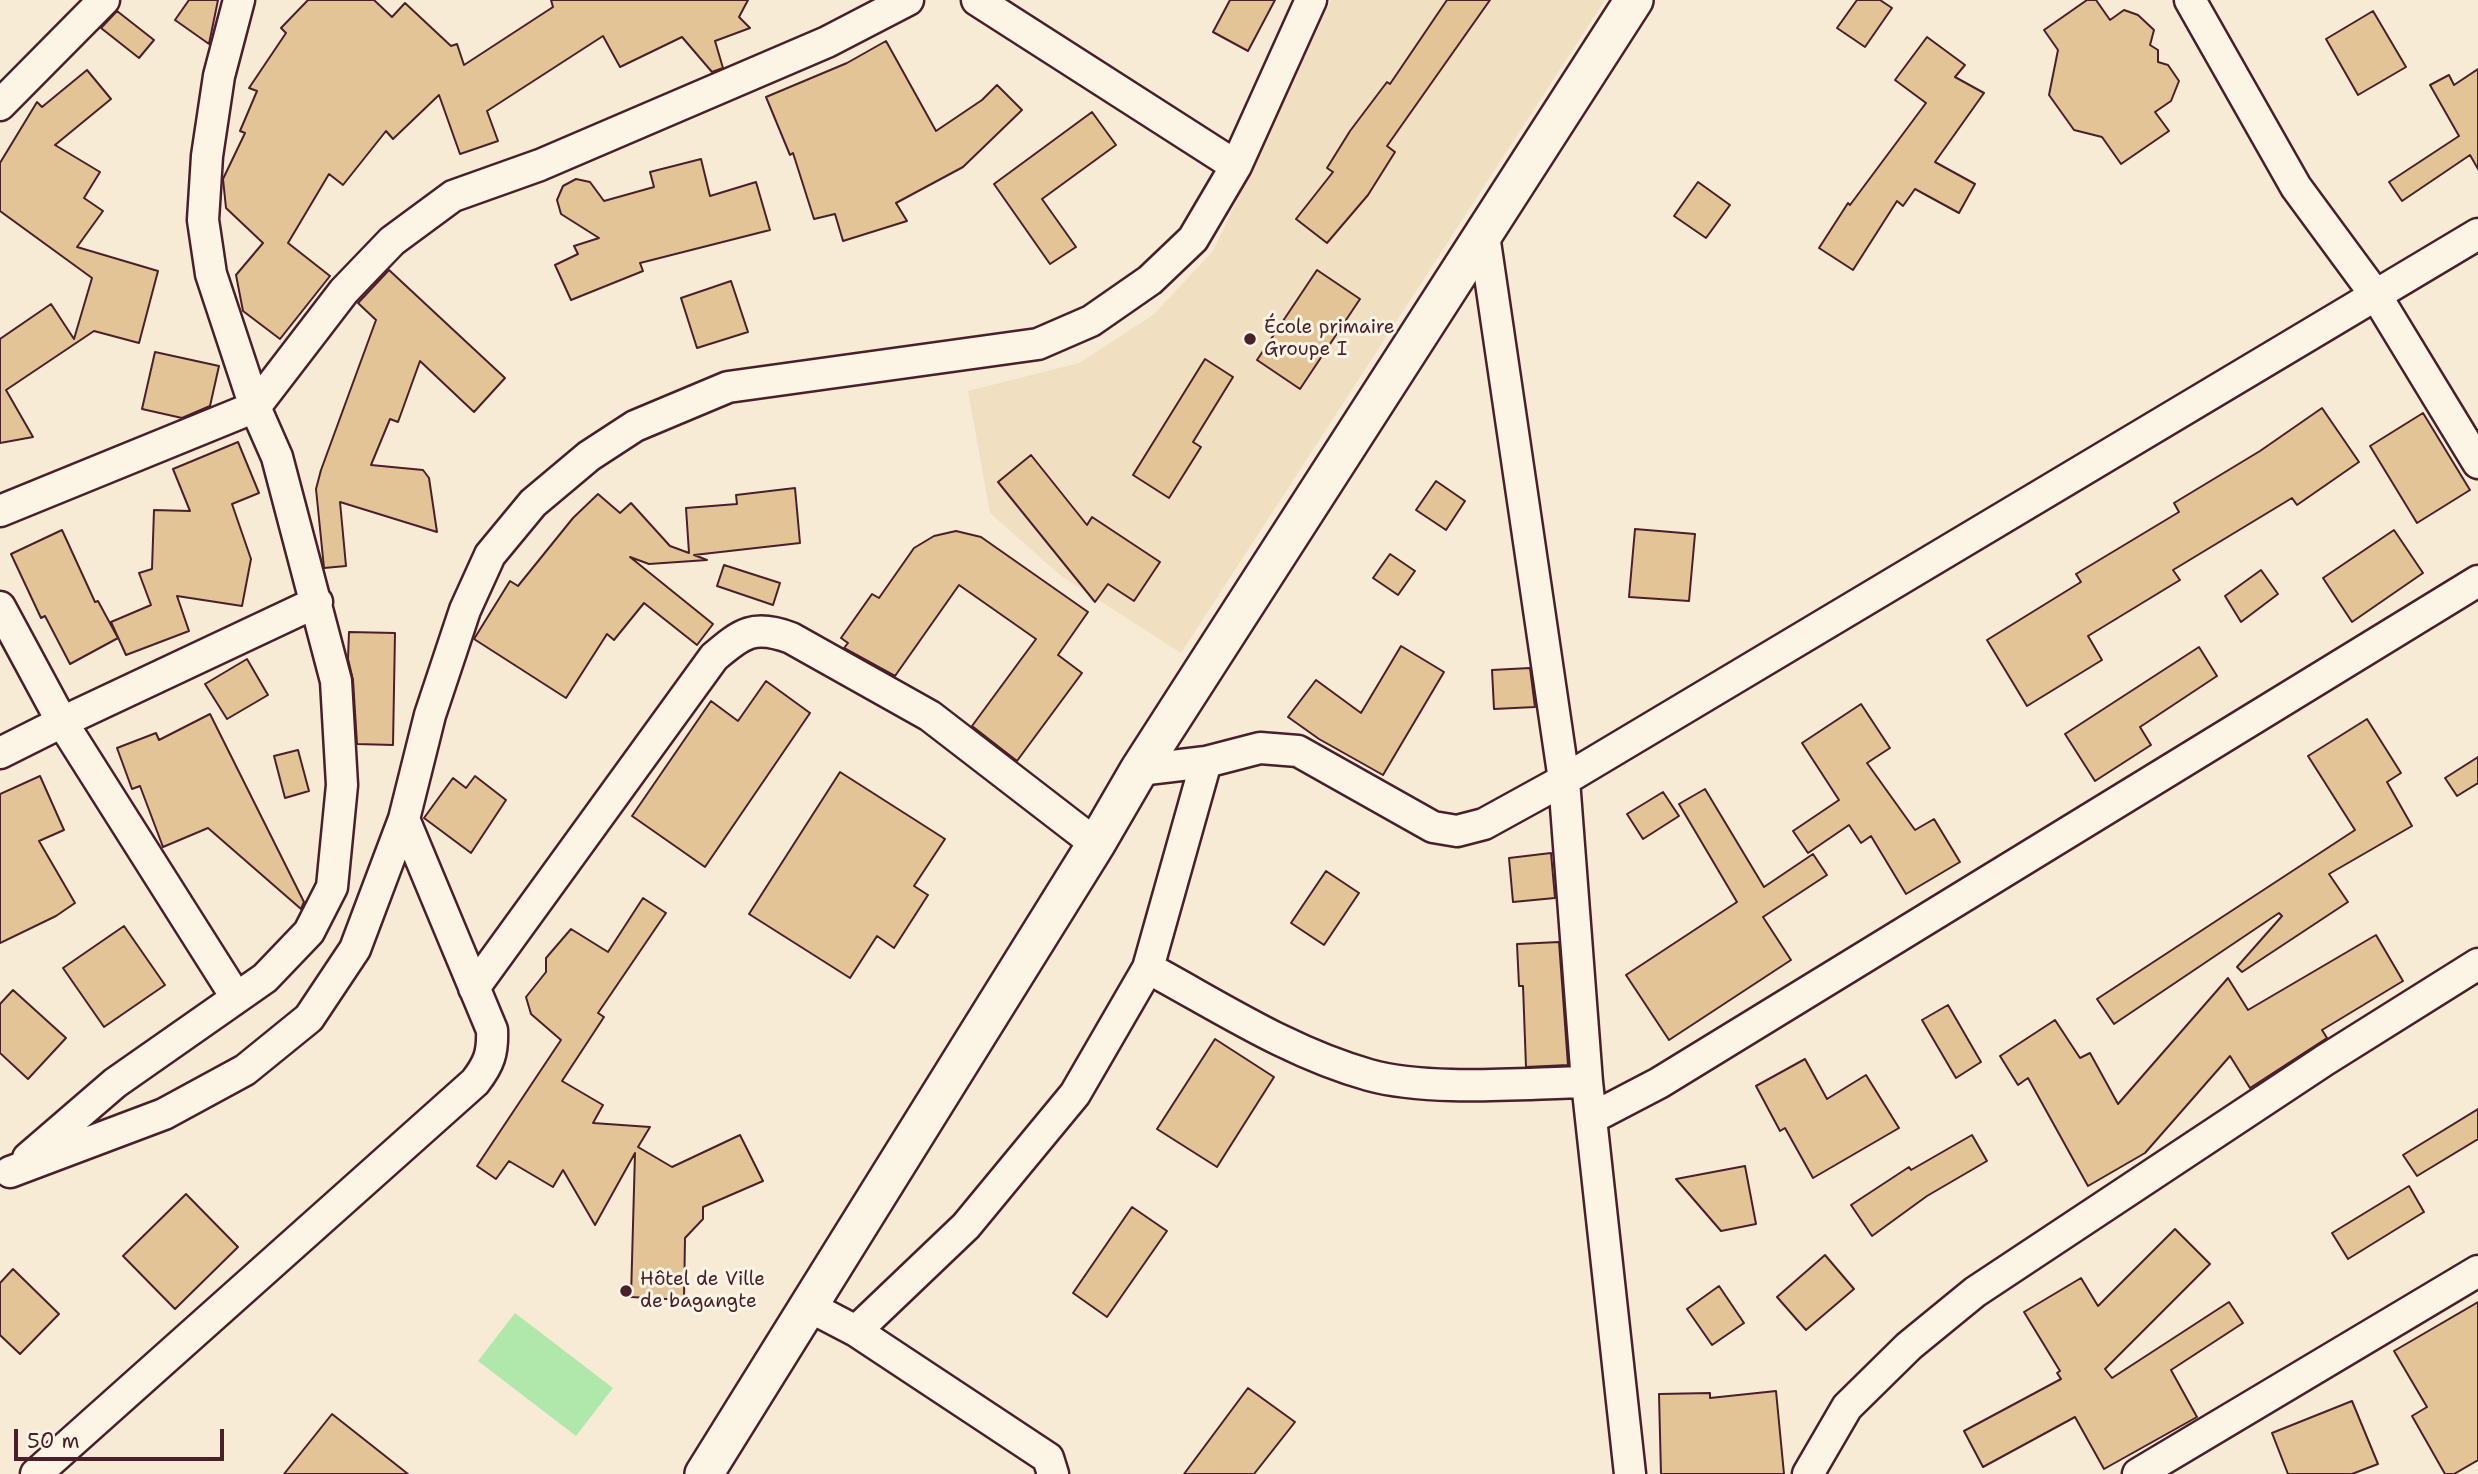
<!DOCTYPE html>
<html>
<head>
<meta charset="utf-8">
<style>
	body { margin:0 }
	#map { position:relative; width:2478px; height:1474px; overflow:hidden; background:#f7ebd5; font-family:"Shantell Sans",sans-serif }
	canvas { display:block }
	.scale { position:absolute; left:14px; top:1429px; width:210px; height:32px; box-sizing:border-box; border:4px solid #4a1f2b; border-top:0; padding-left:9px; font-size:21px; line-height:24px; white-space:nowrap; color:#4a1f2b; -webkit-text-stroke:5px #fcf5e5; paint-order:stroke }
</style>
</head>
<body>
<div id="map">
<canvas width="2478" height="1474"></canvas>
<div class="scale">50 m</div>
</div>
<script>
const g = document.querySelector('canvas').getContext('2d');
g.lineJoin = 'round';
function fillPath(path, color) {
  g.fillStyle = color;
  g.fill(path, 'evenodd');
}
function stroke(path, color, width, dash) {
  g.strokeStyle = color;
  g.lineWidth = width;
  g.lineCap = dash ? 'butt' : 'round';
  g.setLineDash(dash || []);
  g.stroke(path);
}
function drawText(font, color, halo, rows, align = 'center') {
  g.font = font + ' "Shantell Sans",sans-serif';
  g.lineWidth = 6;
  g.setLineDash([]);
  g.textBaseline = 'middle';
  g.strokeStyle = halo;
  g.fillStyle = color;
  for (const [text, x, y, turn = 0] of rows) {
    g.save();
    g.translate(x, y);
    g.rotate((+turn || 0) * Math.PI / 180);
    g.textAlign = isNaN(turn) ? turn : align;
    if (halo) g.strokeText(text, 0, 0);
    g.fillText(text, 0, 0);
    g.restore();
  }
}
fillPath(new Path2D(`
	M1331 0H1605L1181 653 1061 576 990 513 968 391 1079 363 1153 315 1213 251Z`), '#f1dfc2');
fillPath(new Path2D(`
	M515 1313 613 1388 576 1436 478 1361Z`), '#b0e8ab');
const building = new Path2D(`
	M189 0H218L209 44 175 20Z
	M308 0H374L392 17 405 3 451 46 457 44 464 65 553 7 551 0H748L739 17 750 28 715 41 723 68 712 72 682 37 620 67 603 36 487 111 498 141 460 154 439 95 393 139 386 131 343 185 329 174 288 243 330 276 280 339 243 311 236 275 263 243 226 208 223 179 245 133 240 131 257 91 249 88 286 33 281 28Z
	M1230 0H1275L1248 51 1213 32Z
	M1447 0H1490L1387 146 1395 152 1368 195 1327 243 1296 219 1333 172 1327 168 1350 131 1387 82 1390 84Z
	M1857 0H1880L1892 8 1865 47 1837 28Z
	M2087 0H2096L2110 20 2124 10 2138 15 2154 30 2150 45 2158 50V62L2168 65 2179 81 2171 101 2155 112 2169 131 2121 164 2102 137 2074 130 2049 95 2058 50 2044 30Z
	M117 11 154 40 139 58 101 28Z
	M2373 11 2406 67 2358 95 2326 39Z
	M1927 37 1965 65 1955 77 1984 93 1935 162 1975 184 1959 213 1915 189 1903 206 1897 201 1853 270 1819 248 1848 203 1850 205 1926 103 1895 80Z
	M886 41 936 131 982 100 997 85 1022 110 963 167 896 203 907 221 843 241 835 214 814 219 793 153 790 155 766 97 847 63Z
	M2478 69V169L2470 155 2402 201 2389 182 2459 136 2430 85 2449 75 2454 85Z
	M87 70 111 99 55 145 100 172 84 198 103 211 77 247 158 271 139 343 94 331 6 390 33 437 0 443V339L51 304 74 339 92 278 0 211V163L37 102 42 107Z
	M1092 112 1116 145 1042 199 1076 247 1050 264 994 184Z
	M701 159 710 196 756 182 770 230 640 263 643 271 571 300 555 265 578 254 574 246 599 238 561 214 557 200 563 186 576 179 590 182 604 201 654 187 650 172Z
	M1698 182 1730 205 1706 238 1674 216Z
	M389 270 505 378 474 412 420 361 398 422 390 419 371 465 423 470 429 478 437 532 340 502 346 566 324 568 316 489 321 470 376 320 358 303Z
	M1317 270 1360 299 1300 389 1257 360Z
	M731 281 748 332 697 348 681 298Z
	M155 352 219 366 210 406 182 418 142 409Z
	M1205 359 1233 377 1193 442 1201 447 1169 498 1133 475Z
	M2322 408 2359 462 2297 505 2292 498 2173 570 2180 580 2088 636 2102 660 2027 706 1987 640 2081 582 2076 574 2179 512 2174 503 2260 451Z
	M2423 413 2470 490 2417 523 2370 446Z
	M238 442 259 493 232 504 251 559 242 606 177 596 189 631 126 655 111 622 151 605 139 573 152 569 154 510 190 511 173 469Z
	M1031 455 1087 525 1092 517 1160 562 1134 601 1108 584 1095 602 998 482Z
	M1436 481 1465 501 1446 530 1416 510Z
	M795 488 800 543 694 555 707 560 649 564 630 557 713 624 697 645 644 603 614 640 607 634 566 698 474 639 510 581 518 586 573 518 598 494 620 513 631 503 670 546 689 553 686 508 737 504 736 495Z
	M1635 529 1695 534 1689 601 1629 597Z
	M62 530 95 602 98 601 118 638 70 664 45 616 41 618 11 554Z
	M2394 530 2423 573 2352 622 2323 578Z
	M956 531 981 537 1088 612 1058 655 1082 673 1017 761 972 726 1036 639 959 585 895 676 844 648 848 643 841 638 872 594 879 598 914 548 934 536Z
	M1390 554 1415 571 1398 595 1373 578Z
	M724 565 780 583 773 605 717 586Z
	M2261 570 2278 594 2241 622 2225 596Z
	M349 632 395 633 393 745 357 744 353 680 348 659Z
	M1401 646 1444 672 1383 775 1319 739 1288 717 1316 680 1361 713Z
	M2199 647 2217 676 2140 727 2151 745 2095 781 2065 734Z
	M247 659 268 695 227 719 205 684Z
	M1530 668 1535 707 1494 709 1492 670Z
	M766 681 810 713 705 867 632 816 711 701 738 721Z
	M1861 704 1890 748 1867 763 1915 830 1934 819 1960 862 1906 894 1871 836 1861 843 1849 825 1808 853 1793 831 1839 800 1802 743Z
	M210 714 304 902 301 909 208 828 163 847 140 786 132 789 117 748 156 733 159 740Z
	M2367 719 2401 773 2387 782 2412 826 2329 874 2348 902 2242 972 2237 967 2282 916 2279 913 2114 1024 2097 999 2355 830 2308 756Z
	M298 750 309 791 285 798 274 756Z
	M2478 757V783L2457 796 2445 778Z
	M840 772 945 839 914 886 928 895 894 948 877 936 850 978 749 914Z
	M40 776 64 830 39 841 75 903 56 916 0 943V794Z
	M475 776 506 800 471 853 424 818 453 778 466 788Z
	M1705 789 1764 887 1813 854 1827 875 1763 917 1791 960 1669 1040 1626 975 1737 902 1679 804Z
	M1663 792 1679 816 1643 839 1627 814Z
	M1551 853 1555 898 1513 902 1509 858Z
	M1326 871 1359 893 1324 945 1291 923Z
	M643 898 666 913 598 1013 604 1017 562 1081 603 1105 593 1123 650 1127 638 1147 672 1167 740 1135 763 1181 703 1207V1219L685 1238 684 1300 631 1297 635 1153 595 1225 563 1170 553 1187 509 1161 496 1179 477 1166 561 1040 531 1014 526 997 546 972V958L571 929 608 952Z
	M124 926 165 985 104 1027 63 968Z
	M2376 935 2403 981 2322 1030 2327 1038 2250 1088 2230 1056 2145 1153 2088 1186 2028 1078 2018 1085 2000 1056 2055 1020 2080 1058 2090 1053 2118 1104 2228 978 2248 1010Z
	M1559 942 1568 1065 1526 1067 1523 986H1519L1517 944Z
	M13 990 66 1038 28 1079 0 1053V1004Z
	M1948 1005 1981 1062 1956 1078 1922 1020Z
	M1215 1039 1274 1077 1217 1167 1157 1129Z
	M1805 1059 1827 1099 1866 1075 1899 1128 1813 1178 1785 1128 1780 1131 1756 1086Z
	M2478 1109V1139L2417 1176 2403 1155Z
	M1972 1135 1987 1161 1927 1196 1872 1236 1851 1205 1909 1167 1911 1170Z
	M1745 1166 1756 1224 1721 1231 1676 1179Z
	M2409 1186 2424 1212 2348 1259 2332 1233Z
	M186 1194 238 1247 175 1309 123 1256Z
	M1132 1207 1167 1231 1107 1317 1073 1293Z
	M2175 1229 2210 1264 2105 1369 2112 1378 2229 1302 2243 1323 2171 1370 2197 1417 2104 1469 2075 1417 1983 1467 1964 1431 2061 1379 2057 1373 2060 1371 2024 1312 2081 1278 2098 1306Z
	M1825 1255 1854 1289 1806 1330 1777 1297Z
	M13 1269 59 1314 20 1354 0 1335V1283Z
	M1719 1286 1744 1323 1712 1345 1687 1309Z
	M2478 1302V1460L2454 1474H2445L2412 1416 2427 1407 2394 1351Z
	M1248 1388 1295 1422 1254 1474H1184Z
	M1776 1391 1784 1474H1661L1659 1394 1710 1393V1398Z
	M2352 1401 2378 1464 2352 1474H2288L2272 1433Z
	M332 1414 408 1474H284Z`);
fillPath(building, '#e3c496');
stroke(building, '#4a1f2b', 2);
const minor = new Path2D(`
	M2190 0 2296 187 2377 297 2478 463
	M0 105 104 0
	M1236 166 1311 0
	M0 511 255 407 344 291 392 241 453 196 540 165 827 42 908 0
	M0 607 62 722 317 602
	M0 753 62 722 236 997
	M1206 762 1148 968C1220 1007 1290 1053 1369 1075 1431 1092 1522 1083 1587 1082
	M1139 770 1206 762 1260 748 1298 751 1433 827 1457 831 1484 824 1564 780 1484 235
	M474 988 714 657C742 633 754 624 791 638L930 716 1096 844
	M1592 1118 1659 1083 2478 581
	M28 1158 115 1083 265 978 309 932 332 887 342 785 336 681 277 457 255 407 211 274 203 220 207 156 219 76 239 0
	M10 1172 164 1114 245 1070 309 1018 355 949 404 819 430 715 465 610 490 555 533 503 589 456 635 426 728 387 1038 344 1091 321 1150 280 1193 239 1236 166 977 0
	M810 1307 856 1331 1048 1458 1053 1474
	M856 1331 966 1226 1075 1094 1148 968
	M36 1474 475 1082C489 1064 493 1053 492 1030L404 819
	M1630 1474 1587 1082 1564 780 2478 234
	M1808 1474 1847 1407 1909 1346 1975 1292 2325 1060 2478 964
	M2138 1474 2478 1271`);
const tertiary = new Path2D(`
	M704 1474 1096 844 1139 770 1634 0`);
stroke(minor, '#4a1f2b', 35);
stroke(tertiary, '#4a1f2b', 42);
stroke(minor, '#fcf5e5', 30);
stroke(tertiary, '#fcf5e5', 37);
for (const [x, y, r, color] of [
	[1250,339,7,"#4a1f2b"],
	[626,1291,7,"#4a1f2b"]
]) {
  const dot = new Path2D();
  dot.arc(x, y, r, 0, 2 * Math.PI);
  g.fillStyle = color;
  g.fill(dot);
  stroke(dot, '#fcf5e5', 2.5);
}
drawText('19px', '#4a1f2b', '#fcf5e5', [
	["École primaire",1264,328],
	["Groupe I",1264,350],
	["Hôtel de Ville",640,1280],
	["de bagangte",640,1302]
], 'left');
</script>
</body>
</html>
